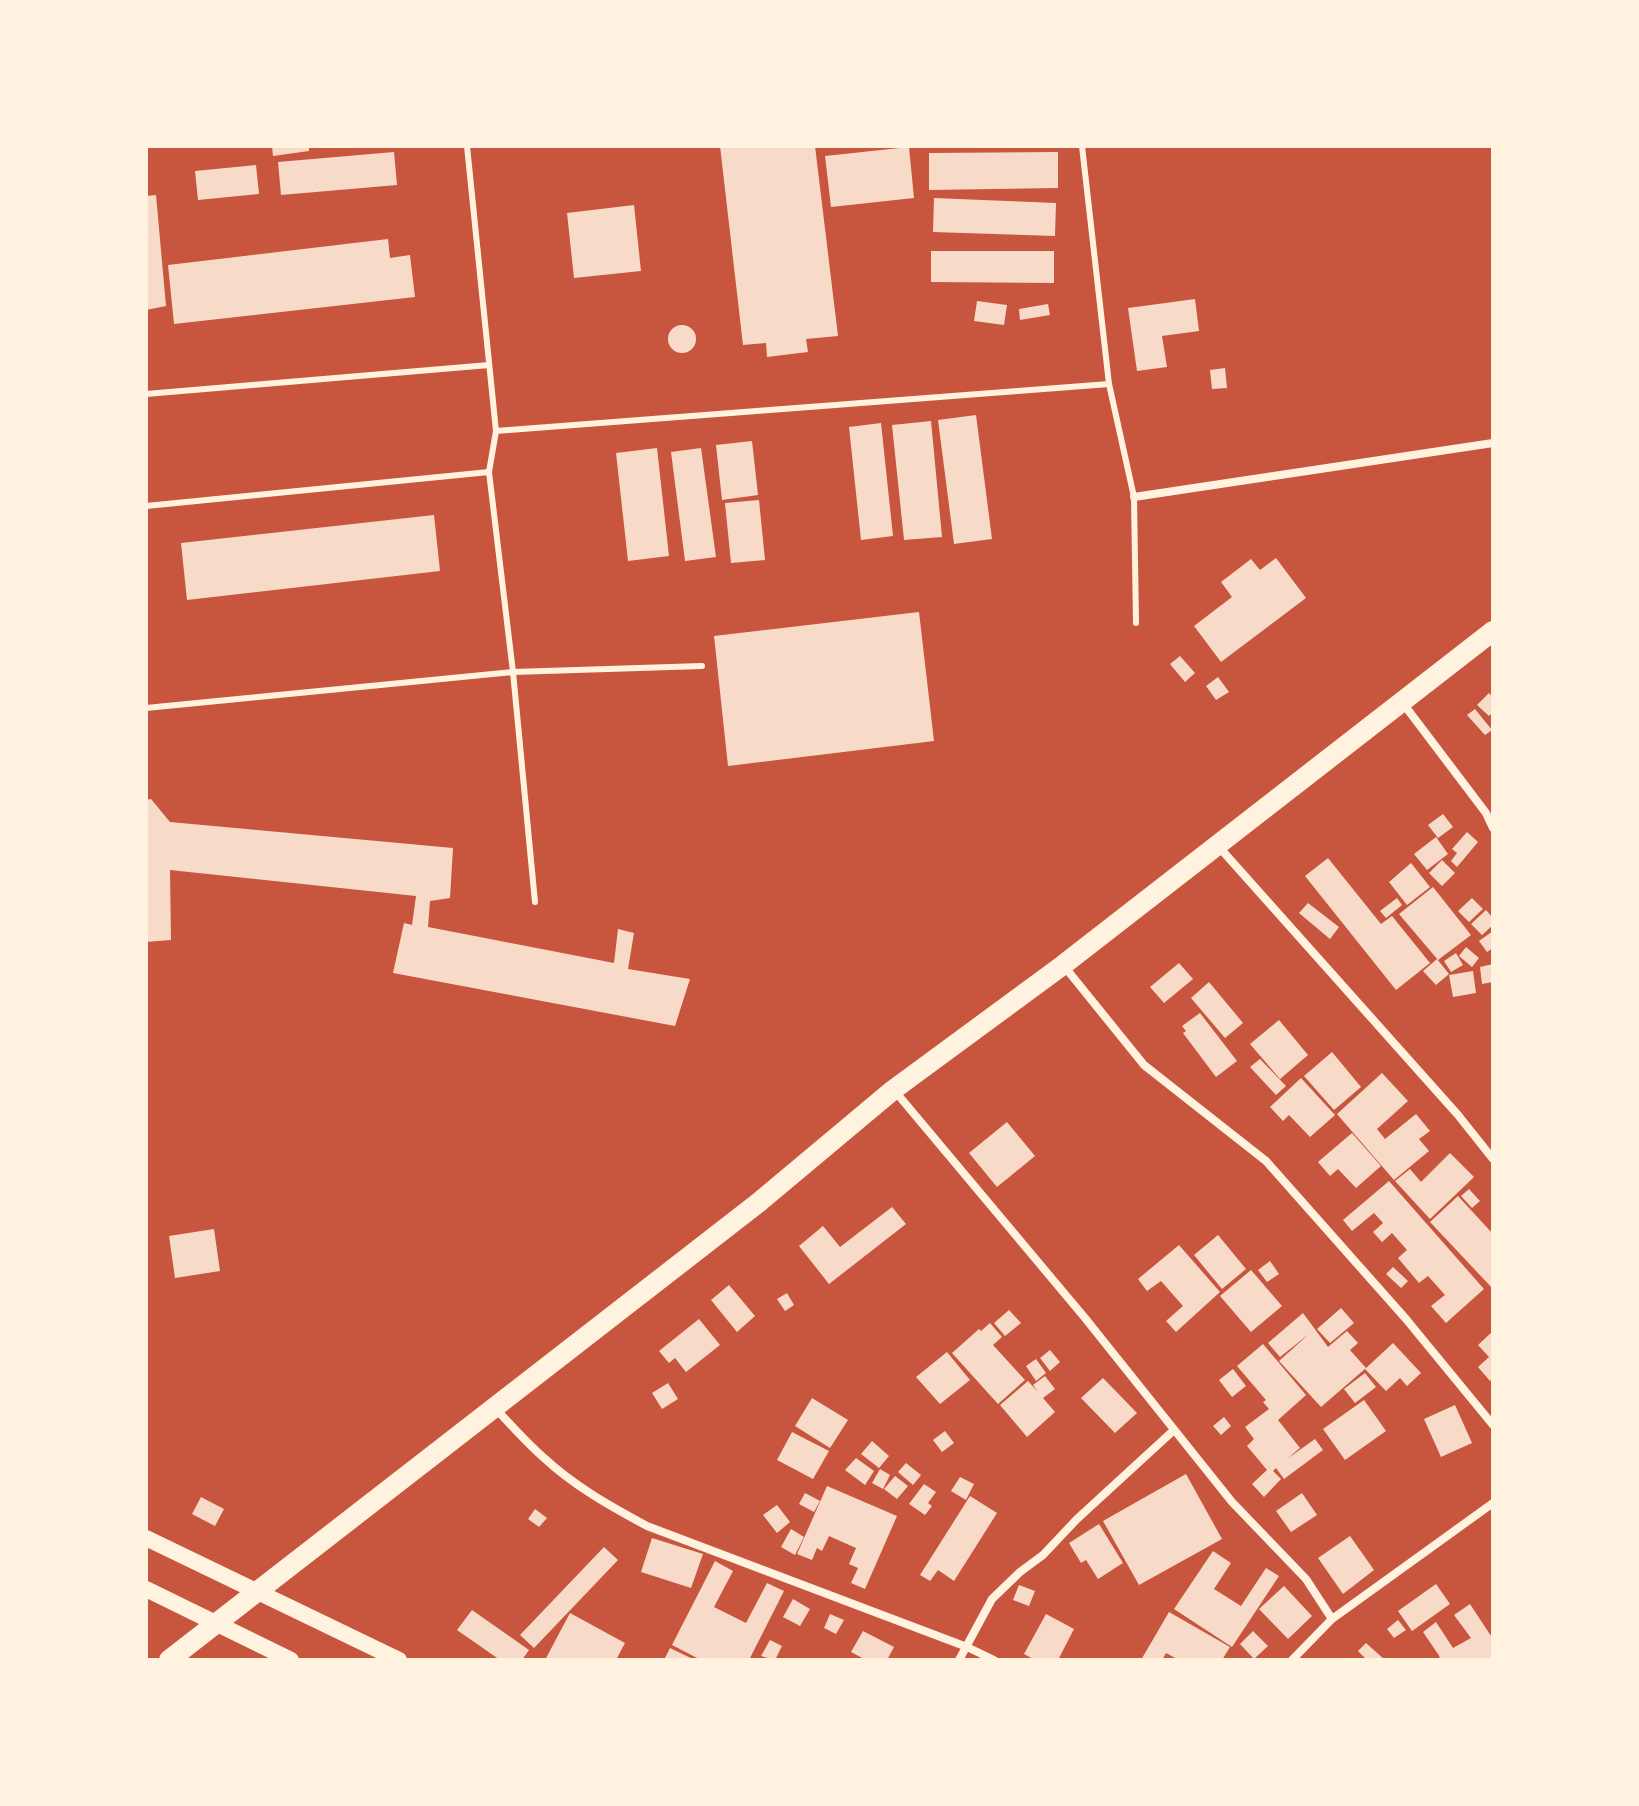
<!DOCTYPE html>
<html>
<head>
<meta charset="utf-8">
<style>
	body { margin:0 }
	#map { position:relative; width:1639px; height:1806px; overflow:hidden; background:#c8553d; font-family:Bitter,serif }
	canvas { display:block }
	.frame { position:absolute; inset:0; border:148px solid #fff3e0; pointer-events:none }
</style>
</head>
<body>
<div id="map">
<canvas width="1639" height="1806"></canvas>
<div class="frame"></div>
</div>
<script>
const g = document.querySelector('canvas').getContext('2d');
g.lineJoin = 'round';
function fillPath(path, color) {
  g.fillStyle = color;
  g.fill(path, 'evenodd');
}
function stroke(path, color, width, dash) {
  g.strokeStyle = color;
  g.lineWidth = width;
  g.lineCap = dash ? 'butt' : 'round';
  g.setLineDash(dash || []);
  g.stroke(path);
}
fillPath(new Path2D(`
	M272 146H309V151L273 156Z
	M720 146H815L838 336 806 339 808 352 767 357 766 343 743 345Z
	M909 147 914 198 831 207 825 156Z
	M394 152 397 185 281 195 278 162Z
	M1058 152V188L929 190V153Z
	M256 165 259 194 198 200 195 171Z
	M156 195 166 306 146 310V196Z
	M934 198 1056 203 1055 236 933 232Z
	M634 205 641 271 574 278 567 213Z
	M388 239 390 258 410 255 415 297 174 324 168 265Z
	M931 251H1054V283L931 282Z
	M1195 299 1199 331 1162 336 1167 367 1137 371 1128 308Z
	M977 301 1007 305 1004 325 974 321Z
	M1048 304 1050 315 1020 320 1019 309Z
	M668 339a14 14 0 1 1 28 0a14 14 0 1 1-28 0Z
	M1225 368 1227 388 1212 389 1210 370Z
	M976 415 992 539 954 544 938 420Z
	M931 421 942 537 904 540 892 425Z
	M881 423 893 536 861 540 849 427Z
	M752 441 758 495 722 500 716 445Z
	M657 448 669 556 628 561 616 453Z
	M701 448 716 557 685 561 671 452Z
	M759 500 765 560 731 563 725 503Z
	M434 515 440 571 187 600 181 543Z
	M1276 558 1306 598 1221 662 1194 626 1232 597 1221 582 1251 559 1260 570Z
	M919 612 934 741 728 766 714 636Z
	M1180 656 1195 673 1185 682 1170 664Z
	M1218 677 1229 692 1216 700 1206 686Z
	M1489 693 1493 698V712L1489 716 1477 705Z
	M1475 709 1492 730 1485 735 1467 715Z
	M151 799 170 822 453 848 450 898 430 901 428 927 614 963 618 929 634 933 628 969 690 979 675 1026 393 973 404 923 412 925 416 896 170 870 171 940 146 942V800Z
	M1443 814 1453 827 1438 838 1428 825Z
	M1467 832 1478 842 1457 867 1451 861 1457 853 1452 849Z
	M1436 837 1448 854 1427 870 1414 854Z
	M1328 858 1381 924 1392 916 1430 963 1396 990 1305 876Z
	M1442 860 1455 873 1442 886 1429 873Z
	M1411 863 1430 887 1407 905 1389 882Z
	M1433 887 1471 935 1438 960 1399 914Z
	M1397 898 1402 905 1386 918 1380 911Z
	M1472 898 1483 909 1469 922 1458 911Z
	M1308 903 1339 927 1330 939 1299 913Z
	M1486 910 1493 918V925L1482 935 1471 924Z
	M1493 931V948L1487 952 1479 941Z
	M1466 947 1479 958 1472 967 1459 956Z
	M1456 953 1463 965 1451 972 1444 961Z
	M1437 959 1449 974 1436 985 1423 971Z
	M1179 963 1193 979 1164 1003 1150 987Z
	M1493 964V982L1482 984 1480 967Z
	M1473 971 1476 993 1453 997 1449 975Z
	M1209 982 1243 1023 1225 1038 1191 998Z
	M1200 1013 1237 1061 1216 1077 1183 1033 1186 1031 1182 1026Z
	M1279 1020 1308 1055 1280 1079 1250 1044Z
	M1332 1052 1361 1087 1334 1110 1304 1076Z
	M1260 1059 1286 1086 1276 1095 1250 1067Z
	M1382 1073 1408 1101 1377 1129 1385 1139 1416 1114 1430 1131 1419 1139 1429 1151 1394 1180 1337 1114Z
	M1301 1078 1335 1115 1310 1137 1289 1115 1283 1121 1270 1107Z
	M1007 1122 1035 1156 997 1187 969 1153Z
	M1352 1133 1381 1166 1356 1188 1338 1169 1330 1176 1318 1162Z
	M1450 1153 1474 1177 1430 1219 1395 1181 1410 1169 1421 1182Z
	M1389 1181 1484 1289 1446 1323 1431 1306 1445 1295 1428 1276 1419 1283 1398 1258 1407 1250 1392 1233 1382 1242 1373 1232 1383 1223 1374 1213 1352 1231 1343 1220Z
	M1469 1189 1480 1201 1472 1208 1461 1196Z
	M1458 1196 1493 1234V1289L1430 1222Z
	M892 1207 906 1224 829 1284 799 1246 823 1226 840 1247Z
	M214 1229 220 1271 175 1278 169 1236Z
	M1218 1235 1246 1269 1222 1289 1194 1255Z
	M1179 1245 1220 1292 1176 1332 1166 1321 1183 1306 1161 1281 1147 1291 1138 1279Z
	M1270 1261 1279 1274 1267 1282 1258 1270Z
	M1393 1267 1408 1281 1401 1288 1386 1274Z
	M1251 1270 1282 1306 1251 1332 1220 1296Z
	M729 1285 755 1316 737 1332 711 1300Z
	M787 1293 794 1305 785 1311 777 1299Z
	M1341 1308 1354 1323 1330 1343 1317 1329Z
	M1009 1310 1021 1323 1005 1336 994 1323Z
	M1303 1313 1328 1347 1347 1331 1358 1343 1350 1350 1366 1368 1321 1407 1279 1361 1309 1334 1280 1357 1268 1343Z
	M699 1319 720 1345 686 1372 675 1358 669 1363 659 1351Z
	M990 1323 1002 1337 993 1345 1025 1380 998 1404 952 1353 979 1329 981 1331Z
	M1493 1331V1379L1490 1381 1478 1367 1489 1357 1478 1345Z
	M1393 1343 1421 1373 1407 1386 1400 1378 1386 1391 1365 1369Z
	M1263 1344 1306 1395 1278 1420 1300 1448 1287 1459 1315 1439 1323 1450 1284 1479 1276 1468 1273 1471 1281 1479 1264 1497 1252 1484 1267 1470 1247 1446 1254 1439 1245 1427 1269 1409 1263 1402 1266 1400 1237 1366Z
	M1050 1350 1060 1362 1050 1371 1040 1358Z
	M947 1352 970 1380 940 1404 916 1377Z
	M1036 1359 1046 1373 1036 1381 1026 1366Z
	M1233 1369 1246 1386 1232 1397 1219 1380Z
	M1365 1373 1376 1387 1355 1403 1344 1389Z
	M1045 1376 1055 1389 1043 1398 1055 1412 1027 1437 1000 1405 1028 1381 1038 1392 1033 1385Z
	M1103 1378 1137 1413 1115 1433 1081 1398Z
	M668 1383 678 1399 662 1409 652 1393Z
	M812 1398 848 1420 830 1448 795 1426Z
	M1364 1400 1386 1431 1345 1460 1323 1429Z
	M1455 1405 1472 1443 1441 1457 1424 1419Z
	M1224 1417 1231 1426 1221 1435 1213 1426Z
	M945 1431 954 1443 942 1452 933 1440Z
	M792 1432 829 1451 813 1479 777 1460Z
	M872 1441 889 1456 879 1468 861 1454Z
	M856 1458 874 1471 865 1485 845 1470Z
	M906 1463 921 1475 913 1485 898 1472Z
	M880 1469 890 1475 883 1489 872 1483Z
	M1186 1474 1222 1539 1139 1585 1103 1521Z
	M895 1476 908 1486 897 1499 884 1489Z
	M960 1477 974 1484 966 1500 951 1491Z
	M924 1484 936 1492 928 1503 932 1506 925 1515 909 1504Z
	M827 1486 897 1516 865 1589 851 1583 858 1568 849 1564 856 1548 829 1536 822 1551 817 1548 812 1560 797 1554Z
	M805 1493 820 1501 814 1512 799 1504Z
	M1302 1493 1317 1515 1291 1532 1276 1511Z
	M970 1496 997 1513 954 1581 938 1570 930 1581 920 1575Z
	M201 1497 224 1509 215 1526 192 1514Z
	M777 1505 790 1522 777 1533 763 1515Z
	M535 1509 547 1518 539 1527 528 1519Z
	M1099 1524 1123 1563 1098 1579 1086 1560 1081 1563 1069 1543Z
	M791 1529 804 1537 795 1555 781 1547Z
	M1350 1536 1374 1570 1343 1594 1318 1558Z
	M652 1538 703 1554 691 1588 641 1572Z
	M604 1547 618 1560 534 1648 520 1635Z
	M1213 1551 1231 1563 1214 1589 1241 1606 1266 1568 1279 1576 1232 1647 1174 1609Z
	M715 1561 733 1571 714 1607 746 1623 767 1583 784 1591 749 1660H701L672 1645Z
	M1436 1584 1450 1604 1412 1631 1398 1611Z
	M1019 1585 1035 1591 1029 1606 1013 1600Z
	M1284 1586 1312 1616 1288 1639 1259 1609Z
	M793 1599 810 1609 800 1626 783 1617Z
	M1470 1604 1493 1639V1660H1435L1440 1657 1423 1632 1436 1622 1453 1648 1471 1638 1454 1615Z
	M472 1610 529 1650 522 1660H500L457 1630Z
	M1169 1612 1230 1647 1222 1660H1179L1166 1653 1162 1660H1141Z
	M570 1613 625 1643 616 1660H545Z
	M830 1614 844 1620 836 1634 824 1628Z
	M1046 1614 1074 1629 1058 1660H1035L1024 1654Z
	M1398 1620 1406 1630 1394 1638 1387 1629Z
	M863 1631 894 1647 887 1660H866L851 1652Z
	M1253 1631 1268 1646 1254 1659 1240 1644Z
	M770 1640 782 1646 775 1660 761 1656Z
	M1366 1643 1385 1660H1367L1358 1651Z
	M670 1648 695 1660H664Z`), '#f7dbc8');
stroke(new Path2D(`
	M467 146 496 431 489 472 513 672 535 902
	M1082 146 1109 384 1134 497 1136 623
	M146 394 489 365
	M496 431 1109 384
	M146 506 489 472
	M146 708 513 672 702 666`), '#fff3e0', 6);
stroke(new Path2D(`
	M1134 497 1493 443
	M1402 702 1486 813 1493 828
	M1219 847 1458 1115 1493 1159
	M1064 966 1144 1065 1266 1161 1406 1319 1493 1425
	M894 1090 1085 1318 1232 1502 1306 1579 1332 1619 1292 1660
	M495 1408C511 1425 526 1442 543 1457 574 1486 610 1506 647 1526L967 1647 994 1660
	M1332 1619 1493 1503
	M959 1660 992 1599 1020 1572 1043 1555 1077 1519 1174 1430`), '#fff3e0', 8);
stroke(new Path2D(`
	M146 1538 399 1660
	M146 1589 291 1660`), '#fff3e0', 16);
stroke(new Path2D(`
	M169 1660 758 1203 893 1090 1063 965 1493 631`), '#fff3e0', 20);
</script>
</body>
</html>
